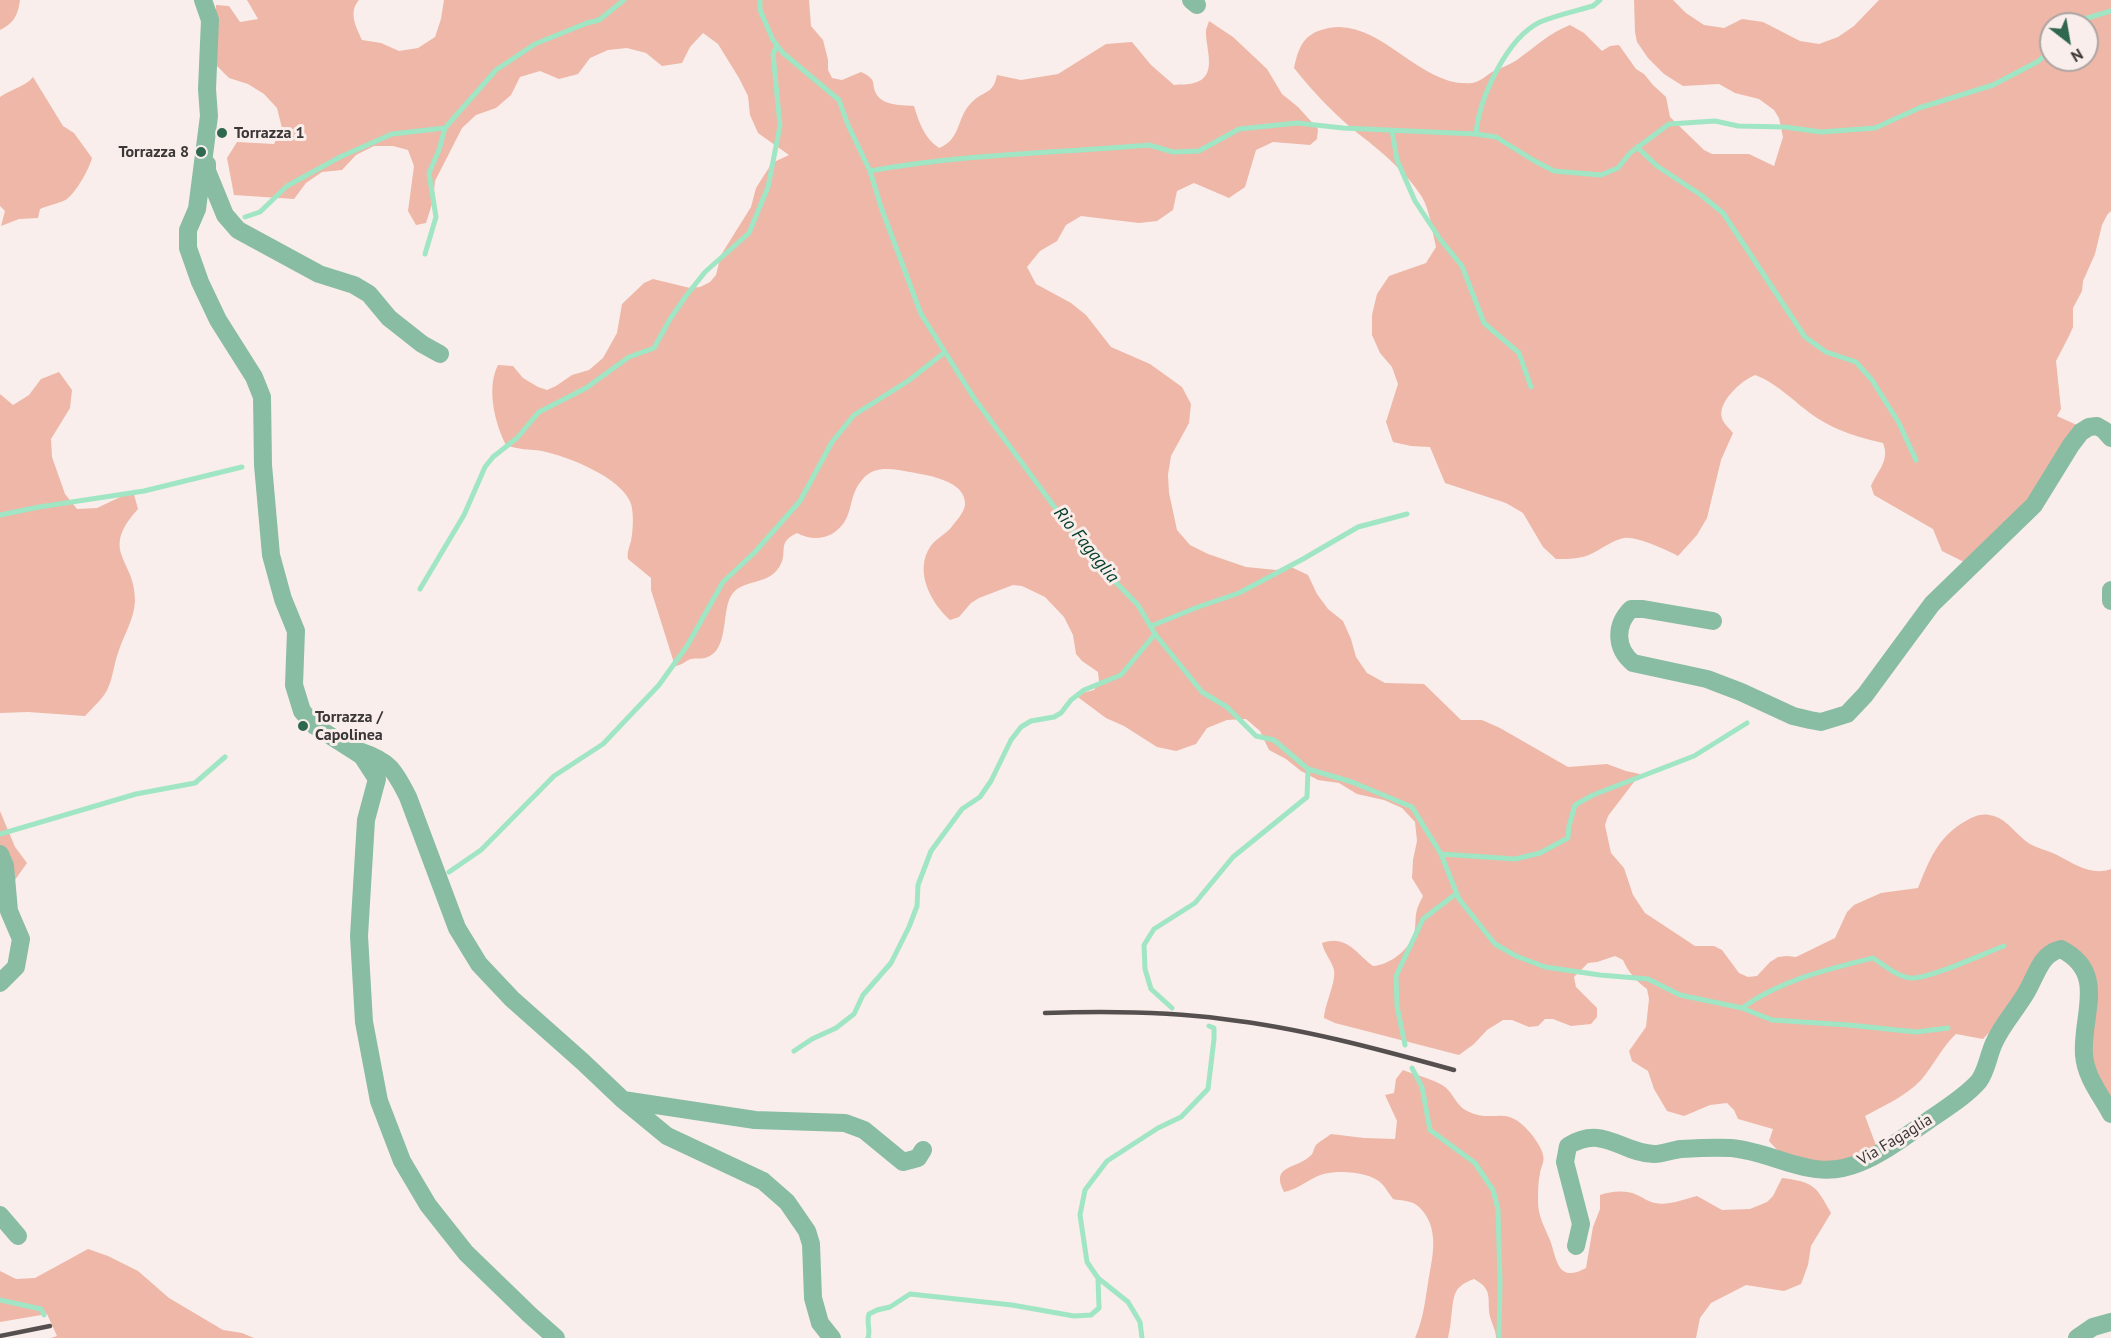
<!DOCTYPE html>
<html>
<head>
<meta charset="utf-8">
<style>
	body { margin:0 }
	#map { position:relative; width:2111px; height:1338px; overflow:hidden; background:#f9eeeb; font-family:"PT Sans",sans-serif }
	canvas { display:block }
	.north { position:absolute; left:2039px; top:12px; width:60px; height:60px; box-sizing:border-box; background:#f9eeeb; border:2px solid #ada5a3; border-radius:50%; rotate:149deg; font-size:16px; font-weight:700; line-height:24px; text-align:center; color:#3b3736 }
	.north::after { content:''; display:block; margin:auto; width:21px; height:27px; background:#2f674f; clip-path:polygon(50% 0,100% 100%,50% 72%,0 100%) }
</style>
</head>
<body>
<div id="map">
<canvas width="2111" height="1338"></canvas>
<div class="north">N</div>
</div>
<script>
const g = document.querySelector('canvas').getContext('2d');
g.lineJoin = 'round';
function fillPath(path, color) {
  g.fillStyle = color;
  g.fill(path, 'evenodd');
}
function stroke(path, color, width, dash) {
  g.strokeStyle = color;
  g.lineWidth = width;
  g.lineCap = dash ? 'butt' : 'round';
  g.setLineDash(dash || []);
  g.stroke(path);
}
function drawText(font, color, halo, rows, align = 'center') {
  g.font = font + ' "PT Sans",sans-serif';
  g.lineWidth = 6;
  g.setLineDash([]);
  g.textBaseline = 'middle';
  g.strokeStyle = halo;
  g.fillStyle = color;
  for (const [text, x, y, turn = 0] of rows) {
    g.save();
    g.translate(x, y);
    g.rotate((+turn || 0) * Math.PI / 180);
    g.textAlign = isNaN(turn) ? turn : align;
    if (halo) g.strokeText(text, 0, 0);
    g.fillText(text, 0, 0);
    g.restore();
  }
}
fillPath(new Path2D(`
	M0 0H20C18 15 14 23 0 30Z
	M247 0H359C348 12 356 27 362 40L381 43 399 51 418 48 435 37 441 19 444 0H809L811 26 823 40 828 60V70L832 78 842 80 861 72C879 80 870 84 877 95 884 106 903 105 914 106 919 122 924 138 939 148 962 139 956 117 972 102 984 90 993 95 997 75L1021 80 1058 74 1106 44 1132 42 1151 65 1174 85C1181 84 1188 85 1194 83 1219 77 1205 47 1206 31 1206 28 1208 25 1209 21L1233 37 1267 69 1282 94 1298 107 1318 129 1317 139 1310 145 1273 142 1256 150 1245 187 1229 198 1194 183 1177 191 1173 210 1157 221 1139 223 1081 216 1066 225 1057 241 1040 251 1027 267 1036 284 1071 303 1086 315 1111 347 1150 364 1182 387 1191 404 1189 423 1171 456 1168 475 1169 493 1177 530 1190 545 1208 554 1246 567 1276 570 1291 567 1308 575 1317 594 1328 609 1343 621 1351 639 1356 657 1367 673 1385 683 1424 684 1461 720H1482L1500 728 1568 767 1607 764 1626 771 1640 774 1608 816 1605 825 1611 853 1624 868 1633 895 1645 913 1695 946H1714L1722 950 1739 973 1748 977 1757 976 1770 962 1778 957 1787 956 1796 957 1835 938 1847 912 1854 905 1881 893 1918 888C1929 861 1937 838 1964 822 1974 816 1982 812 1994 816 2008 820 2017 836 2030 844 2039 849 2050 851 2059 856 2076 865 2092 876 2111 869V1105L2087 1047 2095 997 2052 943C2030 954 2024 986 2011 1006 2004 1018 1993 1028 1983 1039L1956 1034C1942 1047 1934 1065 1921 1080 1906 1096 1885 1105 1865 1116L1877 1148 1840 1164 1817 1166 1780 1153 1769 1141 1773 1129 1738 1119 1734 1110 1727 1103 1710 1105 1684 1116 1667 1111 1654 1089 1648 1071 1632 1061 1629 1051 1646 1027 1649 999 1647 989C1636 981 1628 972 1623 960L1615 956 1597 962 1588 963 1574 977 1576 987 1597 1008V1017L1591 1024 1571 1026 1553 1019H1545L1538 1026 1529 1027 1512 1020H1503L1487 1030 1474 1044 1459 1055 1335 1023 1324 1018C1325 1003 1336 983 1334 970 1332 961 1324 953 1322 943 1346 934 1356 953 1373 966 1389 965 1406 952 1413 937 1416 930 1415 921 1416 914 1417 907 1420 902 1423 896L1412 878 1413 860 1417 841 1415 822 1402 808 1384 800 1357 794 1339 783 1318 780 1301 771 1286 759 1269 750 1260 731 1246 719 1227 720 1207 728 1196 744 1176 751 1157 747 1124 726 1106 718 1075 695 1094 690 1099 682 1098 672 1082 661 1076 654 1073 635 1064 617 1045 597 1022 586 1013 585 979 598 971 603 959 617 950 620C931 603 914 572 930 547 936 538 947 534 953 525 958 519 966 510 965 502 963 477 917 474 899 470 885 468 871 468 862 480 846 498 856 519 832 534 820 540 809 539 797 533 774 544 791 553 777 570 766 584 744 580 733 593 720 608 731 651 705 658 701 659 696 658 691 659 685 661 683 665 675 666L651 590V578L628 559C627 552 629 548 631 541 633 531 634 514 631 504 623 478 567 456 542 451 530 449 518 450 506 445 495 424 486 388 498 365L513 366 523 378 538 387 547 390 556 386 572 375 589 370 603 358 617 333 622 304 644 283 653 279 690 288 700 287 710 282 716 275 721 255 751 207 756 188 761 180 772 163 789 155 758 133 750 115 748 96 739 78 718 44 703 33 690 47 682 63 662 66 646 53 627 48 608 50 590 58 578 74 559 79 540 71 520 77 511 95 496 108 476 115 462 128 435 181 433 201 426 223 416 225 408 211 414 166 408 150 393 146H374L356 155 342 170 322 172 306 183 294 199 234 195 227 158 237 142 274 144 282 128 277 108 264 94 248 84 229 78 215 64 216 5 229 6 240 22 258 19Z
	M1634 0H1673L1686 13 1704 25 1724 28 1742 19 1763 22 1800 41 1819 44 1838 37 1854 26 1879 0H2111V211L2107 215 2102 225 2095 254 2083 281 2082 291 2073 308V327L2069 336 2056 361 2061 409 2057 416 2079 426 2034 496 1966 563 1942 551 1933 529 1874 495 1871 486C1878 470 1890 461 1883 443 1860 438 1837 431 1817 418 1796 404 1779 384 1755 375 1742 380 1717 402 1722 418 1723 423 1730 429 1733 433L1721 460 1707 518 1697 535 1678 556C1667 550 1636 536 1624 538 1613 540 1603 548 1593 553 1582 559 1569 559 1556 559L1543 547 1523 513 1506 503 1445 483 1430 447 1411 446 1393 442 1386 422 1398 384 1392 367 1380 353 1372 335V315L1377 294 1389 276 1426 263 1436 247C1432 231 1430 211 1422 197 1407 173 1382 152 1360 135 1336 116 1313 92 1294 68 1298 50 1302 36 1321 30 1377 11 1418 89 1472 83 1479 82 1486 76 1492 72 1500 68 1509 65 1517 60 1536 46 1548 34 1570 25L1584 33 1602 51 1610 46 1619 45 1636 69 1644 74 1653 85 1666 97 1670 117 1704 150 1712 154H1749L1774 166 1783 137 1779 118 1774 110 1759 99 1735 93 1719 84 1683 86 1664 74 1648 58 1637 42 1635 32ZM2051 24H2087V60H2051Z
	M33 77 63 126 74 133 92 158C89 169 77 191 67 199 63 202 47 206 40 209L38 218 19 219 1 226 5 211 0 206V97C11 89 25 87 33 77Z
	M59 372 72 390 70 408 51 439 52 457 65 494 77 509 97 508 133 491 138 509C98 553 136 559 135 601 134 620 124 634 118 653 114 664 113 677 108 688 104 698 92 708 85 716L28 712 0 713V394L13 405 29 395 41 379Z
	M0 811 15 847 27 863 0 901Z
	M1403 1070C1415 1075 1430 1078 1442 1085 1453 1091 1455 1105 1467 1111 1496 1125 1505 1102 1532 1135 1536 1140 1542 1149 1543 1155 1545 1161 1541 1167 1540 1173 1538 1182 1538 1192 1538 1201 1538 1216 1544 1226 1550 1240 1557 1259 1557 1284 1586 1268L1593 1227 1600 1209V1195C1612 1191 1626 1190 1637 1195 1643 1197 1648 1202 1655 1203 1668 1206 1685 1199 1697 1196L1722 1210 1750 1209 1767 1202 1773 1196 1782 1178C1814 1182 1816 1186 1831 1213L1811 1246 1808 1265 1801 1284 1784 1291 1746 1285 1711 1303 1700 1318 1696 1338H1496C1496 1331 1493 1326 1491 1320 1485 1301 1496 1291 1474 1279 1451 1287 1454 1298 1451 1318 1451 1325 1449 1331 1448 1338H1415C1423 1320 1425 1302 1428 1283 1432 1258 1441 1228 1419 1207 1412 1200 1402 1201 1393 1199 1389 1194 1386 1188 1382 1184 1370 1171 1334 1169 1318 1176 1306 1181 1298 1189 1284 1192 1270 1165 1296 1169 1309 1157 1314 1154 1313 1149 1316 1145 1320 1141 1327 1137 1331 1134L1364 1138 1395 1139 1397 1121 1385 1095 1394 1093 1396 1079Z
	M88 1249 108 1256 138 1271 169 1298 223 1330 242 1333 254 1338H51L57 1336 47 1314 0 1322V1271L16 1279 35 1278Z`), '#eeb7a7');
stroke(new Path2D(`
	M760 0V10L773 40 783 53 839 100 848 125 870 171 881 207 921 314 974 398 1093 559 1138 605 1155 634 1202 692 1227 707 1256 736 1274 740 1308 769 1307 797 1233 857 1195 903 1154 929 1144 945 1145 969 1151 989 1172 1008
	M2078 24 2081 20 2111 11
	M1392 130 1397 160 1415 201 1440 239 1462 266 1484 323 1519 353 1531 387
	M1476 134C1479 98 1507 38 1540 22 1557 15 1576 11 1593 6L1600 0
	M1637 147 1657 166 1701 195 1723 213 1805 337 1826 352 1856 362 1872 380 1899 423 1916 460
	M870 171C963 154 1056 153 1149 145L1173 152 1199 151 1239 129 1297 123 1343 128 1476 134 1496 137 1533 160 1554 171 1601 175 1618 168 1630 153 1669 124 1715 121 1738 126 1785 127 1821 132 1875 128 1919 108 1993 85 2037 62 2051 51
	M245 217 260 212 287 186 340 157 392 134 445 128 496 70 535 44 587 23 599 20 624 0
	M425 254 436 217 429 173 439 150 445 128
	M0 515 39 507 144 491 242 467
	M420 589 464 515 485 467 493 457 517 438 539 412 586 388 629 357 654 348 670 319 686 296 705 272 749 233 768 187 780 126 773 54 777 45
	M1151 626 1198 607 1239 593 1303 559 1358 527 1407 514
	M1308 769 1352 782 1412 807 1441 854 1459 899 1495 944 1516 956 1545 967 1600 975 1648 979 1680 995 1742 1008 1772 1020 1849 1025 1916 1032 1948 1028
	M0 834 136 794 195 783 225 757
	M1441 854 1515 859 1540 853 1568 838 1569 826 1575 805 1593 795 1694 756 1747 723
	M449 872 481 850 554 776 603 744 659 685 687 646 723 582 755 552 800 501 832 442 854 415 908 381 945 352
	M1742 1008C1781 980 1828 969 1873 958 1884 965 1898 977 1910 978 1927 980 1985 953 2004 946
	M1405 1045 1397 1006 1396 976 1423 919 1457 893
	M794 1051 812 1039 836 1028 854 1014 863 995 891 963 909 927 917 906 918 885 931 851 962 809 980 797 991 781 1011 740 1021 727 1031 721 1054 717 1061 713 1071 700 1084 690 1121 675 1155 634
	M1412 1068 1422 1087 1430 1130 1475 1163 1493 1190 1498 1209 1500 1282 1499 1338
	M0 1300 41 1309 44 1315
	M868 1338C871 1330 866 1322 869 1314L877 1310 890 1307 910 1294 1012 1305 1074 1316 1091 1315 1099 1308 1098 1278
	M1142 1338 1140 1322 1128 1302 1098 1278 1087 1262 1080 1215 1085 1190 1107 1161 1158 1128 1181 1117 1208 1089 1214 1039V1028L1209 1026`), '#a0e5c4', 5);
stroke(new Path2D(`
	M203 0 210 20 207 89 209 116 197 209 188 230V248L200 282 218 320 254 377 262 397 263 465 271 555 283 599 296 631 294 685 302 711 315 726 362 756 377 779 366 820 359 936 364 1022 379 1101 402 1161 428 1205 466 1253 530 1315 556 1338
	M1191 0 1197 5
	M207 164V171L225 215 238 230 319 274 354 285 369 294 389 318 422 344 440 354
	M2111 590V601
	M1713 621 1643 609H1631C1615 625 1615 648 1633 663L1707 679 1741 692 1793 716 1810 720 1821 722 1847 714 1865 695 1932 604 2034 505 2071 445 2081 432 2089 427 2097 426 2104 430 2111 438
	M359 751C389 761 394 769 408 797L457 928 479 964 512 999 583 1062 622 1099 667 1136 763 1181 787 1202 807 1231 811 1244 813 1298 820 1323 832 1338
	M0 854 5 866 9 911 21 939 16 967 0 983
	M623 1100 755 1120 845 1123 864 1130 903 1162 918 1158 923 1150
	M0 1215 18 1236
	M1576 1246 1581 1224 1565 1162 1568 1146C1603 1124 1621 1153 1654 1154 1663 1154 1672 1150 1681 1149 1697 1148 1715 1147 1731 1148 1777 1152 1812 1183 1859 1163 1884 1153 1907 1135 1929 1120 1946 1108 1965 1097 1979 1081 1987 1070 1988 1056 1994 1043 2002 1025 2016 1010 2026 993 2032 983 2036 971 2043 961 2048 954 2053 951 2061 949 2108 973 2081 1015 2084 1055 2086 1078 2101 1095 2111 1114
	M2077 1338 2093 1327 2111 1322`), '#88bca3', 18);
stroke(new Path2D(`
	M1045 1013C1104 1011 1164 1011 1223 1019 1301 1028 1378 1049 1454 1070
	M0 1336 50 1326`), '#55504f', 4.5);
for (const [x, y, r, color] of [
	[222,133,6,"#2f674f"],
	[201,152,6,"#2f674f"],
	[303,726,6,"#2f674f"]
]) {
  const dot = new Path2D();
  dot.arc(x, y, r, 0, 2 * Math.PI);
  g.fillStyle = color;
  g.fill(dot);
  stroke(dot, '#f9eeeb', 2);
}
drawText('bold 16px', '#3b3736', '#f9eeeb', [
	["Torrazza 1",234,133],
	["Torrazza 8",189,152,"right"],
	["Torrazza /",315,717],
	["Capolinea",315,735]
], 'left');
drawText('16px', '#3b3736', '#f9eeeb', [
	["Via Fagaglia",1895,1140,-31]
]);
drawText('italic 18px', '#013d29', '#f9eeeb', [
	["Rio Fagaglia",1086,545,51]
]);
</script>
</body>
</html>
